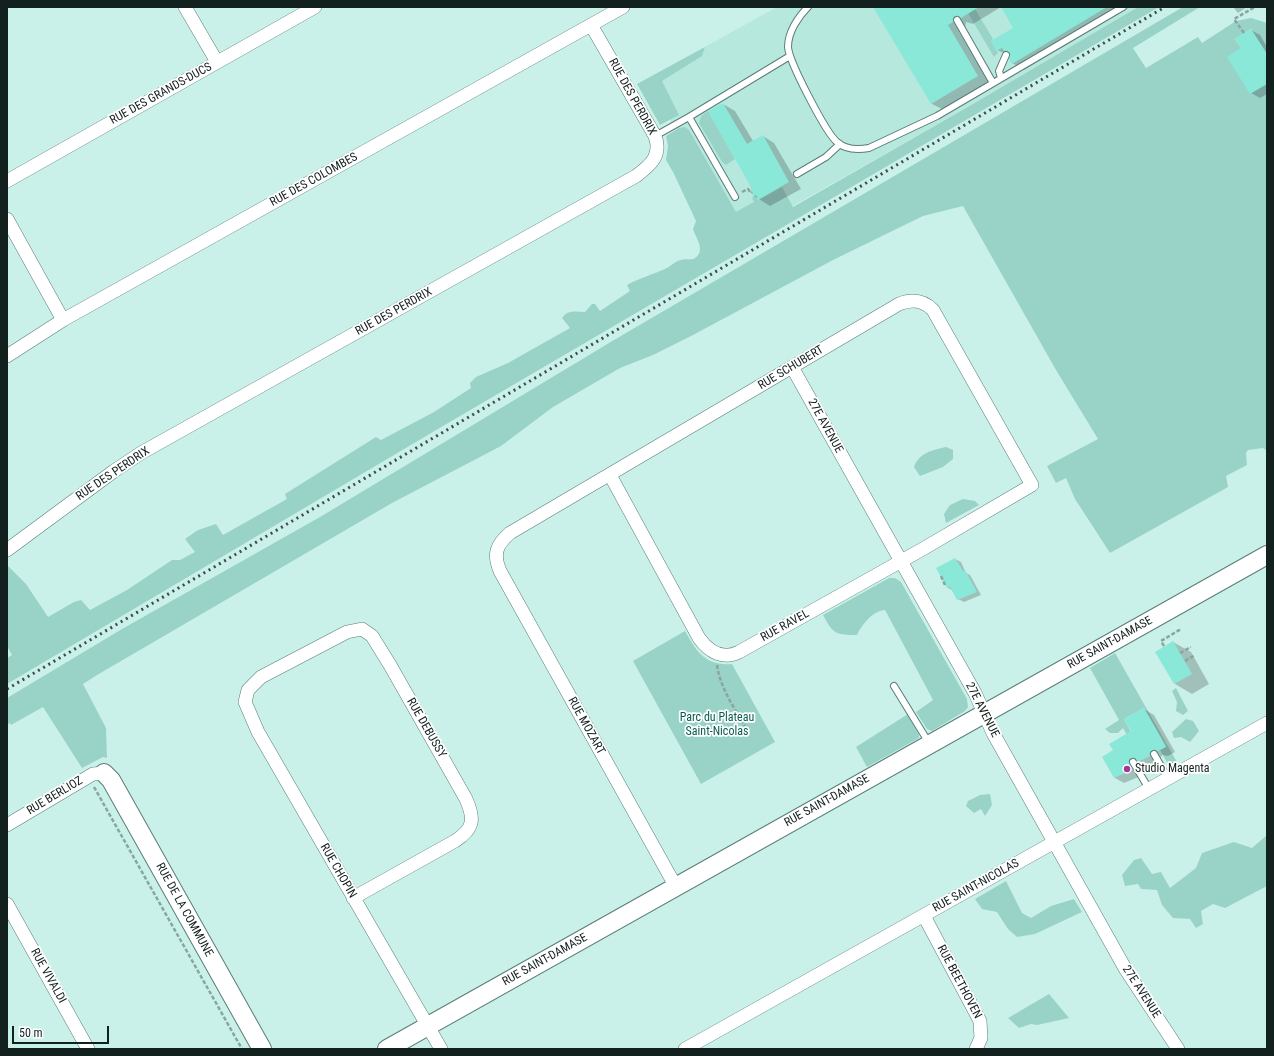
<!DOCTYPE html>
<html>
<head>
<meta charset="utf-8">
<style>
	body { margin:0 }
	#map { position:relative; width:1274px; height:1056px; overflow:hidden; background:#caf1e9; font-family:"Roboto Condensed",sans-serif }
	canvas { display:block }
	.frame { position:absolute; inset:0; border:8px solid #12201e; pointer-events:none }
	.scale { position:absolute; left:12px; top:1026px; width:97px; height:18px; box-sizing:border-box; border:2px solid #12201e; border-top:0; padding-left:5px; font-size:12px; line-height:14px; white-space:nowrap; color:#12201e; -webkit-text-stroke:3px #fff; paint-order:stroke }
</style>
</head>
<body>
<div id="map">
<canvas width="1274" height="1056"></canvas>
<div class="frame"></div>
<div class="scale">50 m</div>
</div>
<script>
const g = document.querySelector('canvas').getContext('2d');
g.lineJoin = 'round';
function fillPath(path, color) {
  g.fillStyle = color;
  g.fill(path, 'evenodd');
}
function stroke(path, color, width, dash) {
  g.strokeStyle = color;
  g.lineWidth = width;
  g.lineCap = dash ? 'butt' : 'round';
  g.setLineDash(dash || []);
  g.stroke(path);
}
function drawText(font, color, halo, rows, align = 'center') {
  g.font = font + ' "Roboto Condensed",sans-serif';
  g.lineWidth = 3.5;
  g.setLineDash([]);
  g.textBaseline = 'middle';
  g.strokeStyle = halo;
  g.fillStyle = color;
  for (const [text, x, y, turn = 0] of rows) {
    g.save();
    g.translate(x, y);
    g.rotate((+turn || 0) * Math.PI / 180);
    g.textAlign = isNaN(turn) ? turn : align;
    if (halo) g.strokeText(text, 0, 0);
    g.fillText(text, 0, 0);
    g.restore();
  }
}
fillPath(new Path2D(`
	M777 7H1138L966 108 736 238 647 79Z`), '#b7e8de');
fillPath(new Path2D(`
	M1138 7H1159L443 426 7 684V658L12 655 7 646V565L26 584 48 617 74 602 81 600 90 610 127 590 172 560H180L195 552 185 539 198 530 216 524 223 535 287 499 285 494 376 437 381 440 434 412 471 388 470 383 476 377 508 363 570 328 562 318C568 309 576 312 585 312L592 304H595L600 311 630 291 627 285C639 278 652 275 665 269 670 267 675 261 681 260 687 258 694 262 698 255 704 248 695 236 693 229L696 221 673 172 666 160 668 146 666 136 679 128 685 127 689 130 736 212 754 202 752 198 756 195 758 200 782 187 793 207 966 108Z
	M1183 7H1200L1133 48 1146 68 1198 37 1202 43 1236 21 1251 18 1267 23V54L1251 29 1235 39 1267 84V451L1263 448 1248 450 1246 453 1247 465 1226 476 1228 487 1110 553 1075 499 1066 478 1056 483 1047 466 1098 439 1056 370 963 206 923 216 833 260 693 335 653 355 620 368 553 407 501 446 392 503 97 675 83 684 106 728 107 758 103 757 82 768 43 707 11 725 10 723 7 725V698L122 629 320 517 614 340Z
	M975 9 993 39 991 41 998 53 994 57 968 13Z
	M705 47 702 56 662 81 679 115 660 125 637 84Z
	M708 111 735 159 726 165 722 162 699 123 701 116Z
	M946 447 953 450V459L943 467 920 476 914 467C919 453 932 450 946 447Z
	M963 499 975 501 979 505 946 523 944 514 950 505Z
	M889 578H895L901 582 967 699 968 707 965 711 932 731 927 729 916 712 933 700 885 610C872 611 862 625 857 635 836 635 833 634 823 615Z
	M685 631C697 652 705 666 732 664L775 742 701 784 633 661Z
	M1115 653 1177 762 1169 766 1160 750 1166 746 1144 708 1124 719 1145 758 1141 760 1123 728 1118 733H1110L1105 729 1119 720 1090 668Z
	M1176 688 1188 711 1183 715 1176 711 1177 702 1172 691Z
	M908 714 919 735V738L867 767 856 747Z
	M1186 719 1193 721 1199 731 1190 742 1181 737 1174 738 1172 732Z
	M990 794 992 805 985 816 981 809 974 813 966 806 968 801 980 795Z
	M1267 835V886L1225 908 1213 904 1201 911 1203 924 1196 928 1190 919 1173 918 1162 905 1157 890 1141 889 1138 884 1125 886 1122 875 1134 860 1141 858 1152 874 1161 872 1170 888 1196 868 1202 853 1234 842 1252 848Z
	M1006 881 1022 913 1031 918 1051 906 1074 899 1082 912 1035 934 1017 937 1008 929 997 912 982 909 975 899Z
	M1049 994 1069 1018 1037 1025 1031 1024 1019 1028 1008 1018Z`), '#99d3c8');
fillPath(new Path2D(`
	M874 7H1001L973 24 966 22 965 29 959 32 990 83 944 110 932 104Z
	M1002 7H1130L1024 70 1012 63 1010 56 997 50 1014 28Z
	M1233 7H1247L1238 13Z
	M1251 30 1260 35 1267 47V94L1260 98 1251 93 1243 49Z
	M723 104 735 111 753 141 763 136 774 143 801 189 770 206 754 196Z
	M955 559 961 562 966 573 970 575 981 595 964 602 958 599 954 591 948 588 938 569Z
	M1173 642 1191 652 1209 684 1192 694 1175 684Z
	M1144 709 1154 715 1175 752 1168 756 1162 755 1159 761 1149 767 1140 763 1138 768 1141 776 1124 783 1115 778 1103 757 1114 751 1132 731Z`), '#0003');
fillPath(new Path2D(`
	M873 7H979L961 18 954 16 953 22 948 25 978 76 931 104Z
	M1001 7H1107L1012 64 1009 60V52L1004 51 1002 48 996 51 991 41 1013 28Z
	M1251 29 1267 54V84L1250 94 1227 57 1241 48 1235 38Z
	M723 103 747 144 763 135 789 182 758 200 756 195 753 197 751 187 708 111Z
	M955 558 963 571 965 570 977 592 957 600 950 587 947 588 936 568Z
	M1173 641 1192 674 1174 684 1155 652Z
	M1144 708 1166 747 1158 751 1152 750 1150 756 1138 762 1135 758H1130L1129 762 1132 770 1114 778 1102 757 1113 750 1109 744 1131 731 1124 719Z`), '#89e8d8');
const lane = new Path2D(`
	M808 7C798 17 788 32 788 47 789 62 826 133 837 142 846 150 858 150 869 148L937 116 1123 7
	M957 20 993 83
	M1001 78 999 71 1006 55
	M689 117 790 56
	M655 136 689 117 735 197
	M797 174 826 157 840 144
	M894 686 929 743
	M1154 754 1168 778
	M1133 762 1149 789`);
const street = new Path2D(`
	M185 7 217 62
	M7 181 315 7
	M7 219 63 320
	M7 356 63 320 623 7
	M792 367 975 693 993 733 1126 970 1178 1049
	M610 475 699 638C709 652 723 660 739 652L921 550 1032 485 933 310C923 300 912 299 899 304L510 533C496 545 493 554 500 571L676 887
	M7 550 114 471 141 453 636 176C651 165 662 155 655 136L591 25
	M7 825 93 774 104 773
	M353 898 455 841C474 829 475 819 466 799L390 665 372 636 362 629 347 632 261 677 248 690 245 702 258 732 441 1049
	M7 904 88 1049
	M924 916 980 1021 981 1038 976 1049
	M685 1049 1267 723`);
const secondary = new Path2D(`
	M104 773 111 780 262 1049
	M387 1049 1267 555`);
stroke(lane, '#597d76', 8);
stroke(street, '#597d76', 14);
stroke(secondary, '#597d76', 20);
stroke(new Path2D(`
	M1244 33 1234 19 1255 7
	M742 192 748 189 751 193 752 192
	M941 576 945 585
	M1164 646 1161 641 1181 629
	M1180 653 1191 647
	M1185 661 1195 655
	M717 665C720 687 734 708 745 726
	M94 787 242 1049`), '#88a6a0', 2.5, [4, 2]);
stroke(lane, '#fff', 6);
stroke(street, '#fff', 13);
stroke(secondary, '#fff', 18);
stroke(new Path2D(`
	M7 689 1165 7`), '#3b4e4b', 3, [2, 4]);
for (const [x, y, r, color] of [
	[1127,769,4,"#a23797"]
]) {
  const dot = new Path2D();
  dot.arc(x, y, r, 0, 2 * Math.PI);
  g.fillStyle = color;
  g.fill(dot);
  stroke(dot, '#fff', 1.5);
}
drawText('12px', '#12201e', '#fff', [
	["RUE DES GRANDS-DUCS",161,94,-29],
	["RUE DES PERDRIX",632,97,61],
	["RUE DES COLOMBES",314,180,-29],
	["RUE DES PERDRIX",394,312,-29],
	["RUE SCHUBERT",791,368,-31],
	["27E AVENUE",825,426,61],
	["RUE DES PERDRIX",113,474,-34],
	["RUE RAVEL",785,626,-29],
	["RUE SAINT-DAMASE",1110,643,-29],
	["27E AVENUE",982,710,63],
	["RUE MOZART",586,726,61],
	["RUE DEBUSSY",426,728,60],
	["RUE BERLIOZ",55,796,-31],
	["RUE SAINT-DAMASE",827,801,-29],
	["RUE CHOPIN",338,871,60],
	["RUE SAINT-NICOLAS",976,886,-29],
	["RUE DE LA COMMUNE",184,910,61],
	["RUE SAINT-DAMASE",545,960,-29],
	["RUE VIVALDI",48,976,61],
	["RUE BEETHOVEN",959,982,62],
	["27E AVENUE",1141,992,57]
]);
drawText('12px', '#065b52', '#fff', [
	["Parc du Plateau",717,718],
	["Saint-Nicolas",717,732]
]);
drawText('12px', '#12201e', '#fff', [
	["Studio Magenta",1135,769]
], 'left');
</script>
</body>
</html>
